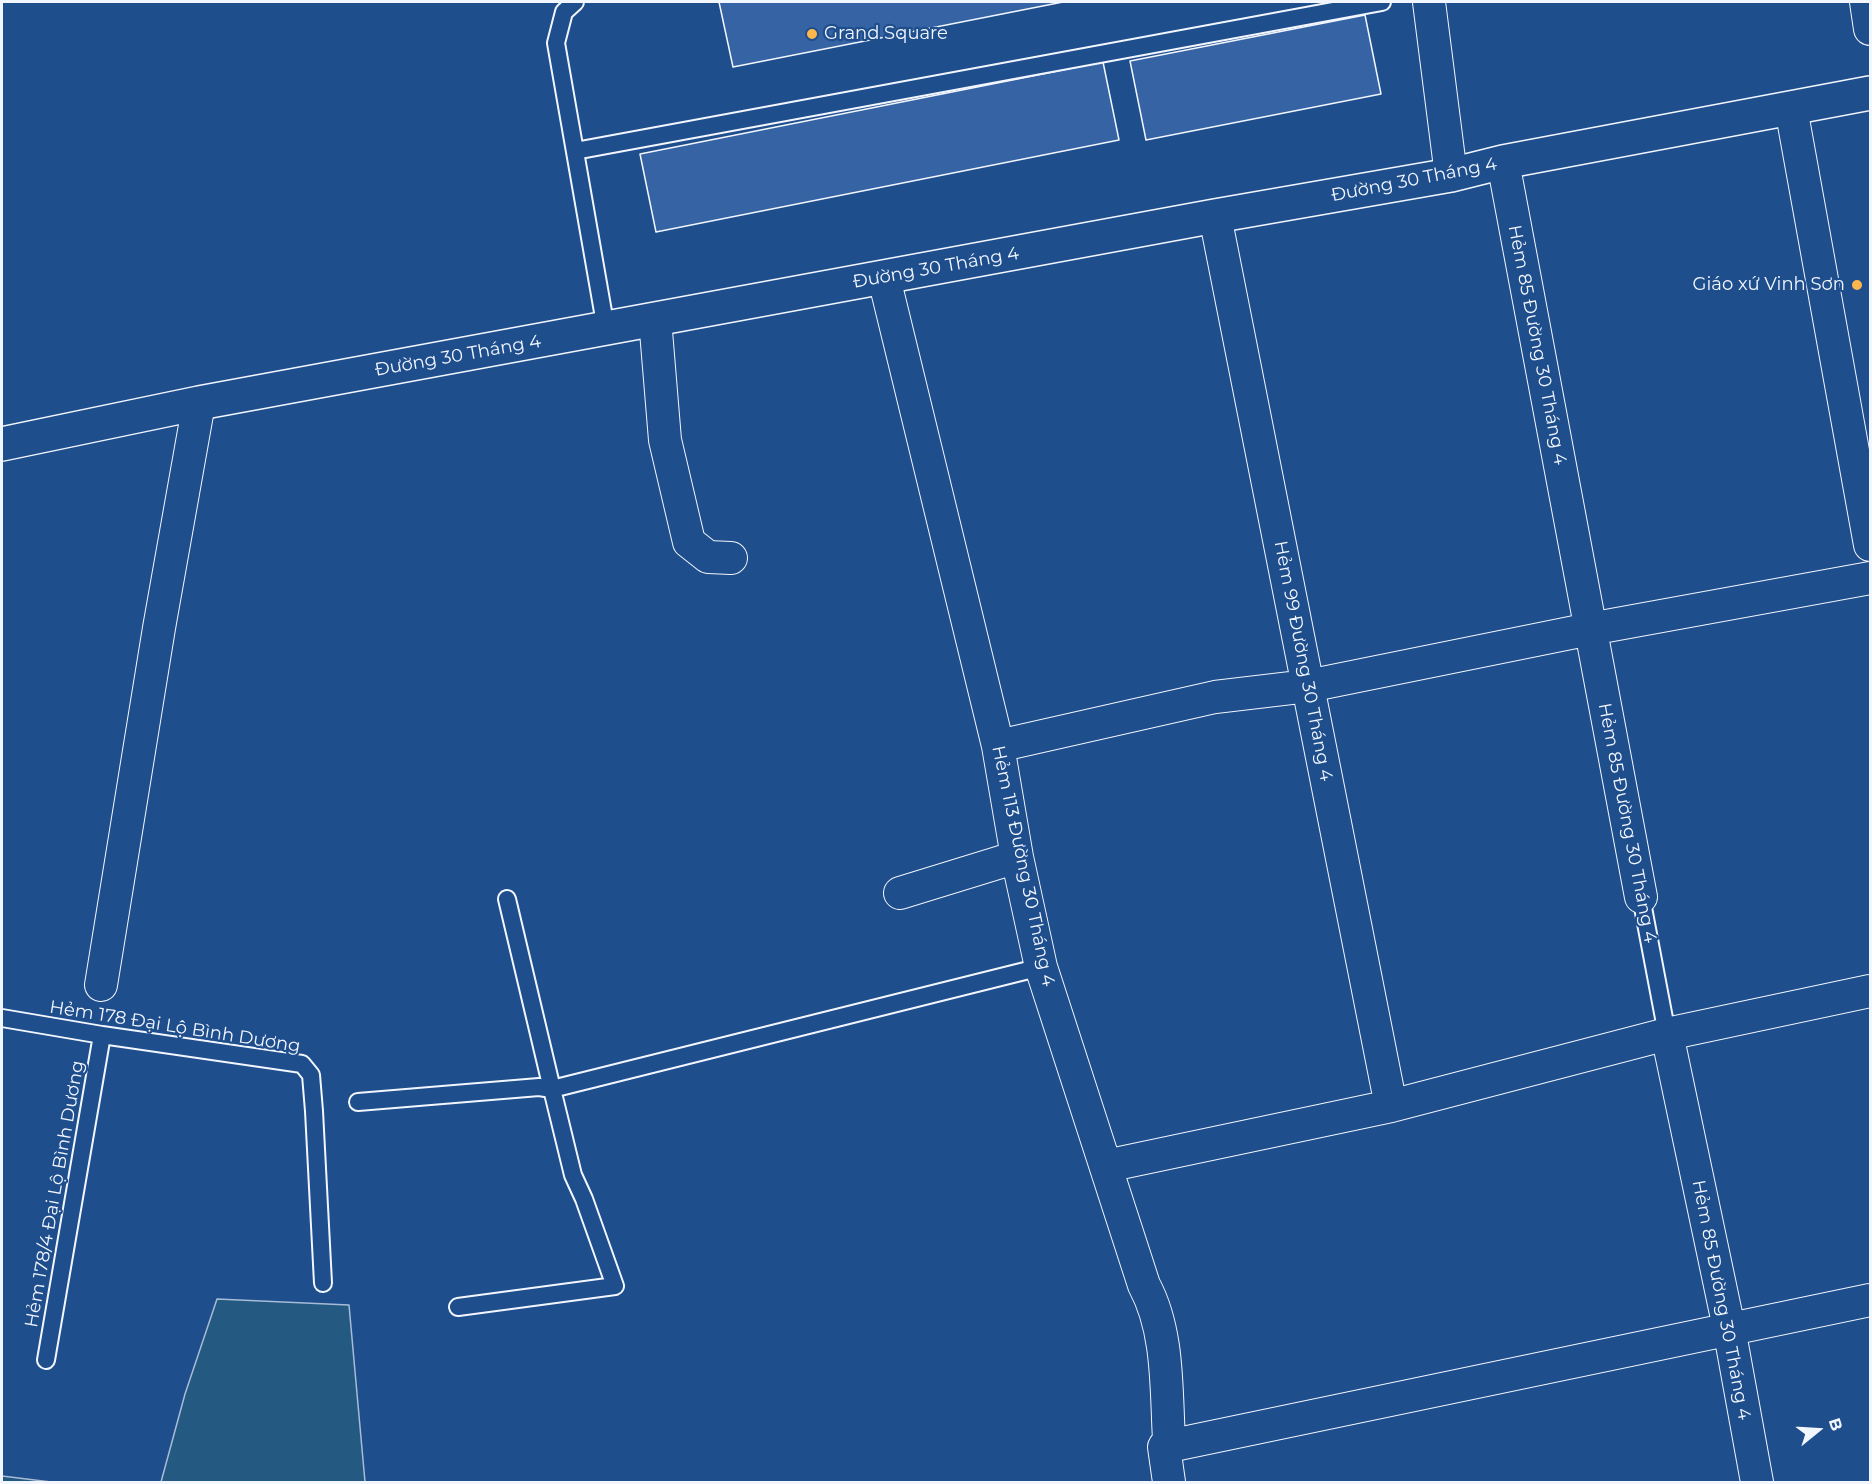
<!DOCTYPE html>
<html>
<head>
<meta charset="utf-8">
<style>
	body { margin:0 }
	#map { position:relative; width:1872px; height:1484px; overflow:hidden; background:#1f4e8c; font-family:Montserrat,sans-serif }
	canvas { display:block }
	.frame { position:absolute; inset:0; border:3px solid #f2f6ff; pointer-events:none }
	.north { position:absolute; left:1788px; top:1400px; width:60px; height:60px; -webkit-text-stroke:4px #1f4e8c; paint-order:stroke; rotate:72deg; font-size:16px; font-weight:700; line-height:24px; text-align:center; color:#f2f6ff }
	.north::after { content:''; display:block; margin:auto; width:21px; height:27px; background:#f2f6ff; clip-path:polygon(50% 0,100% 100%,50% 72%,0 100%) }
</style>
</head>
<body>
<div id="map">
<canvas width="1872" height="1484"></canvas>
<div class="frame"></div>
<div class="north">B</div>
</div>
<script>
const g = document.querySelector('canvas').getContext('2d');
g.lineJoin = 'round';
function fillPath(path, color) {
  g.fillStyle = color;
  g.fill(path, 'evenodd');
}
function stroke(path, color, width, dash) {
  g.strokeStyle = color;
  g.lineWidth = width;
  g.lineCap = dash ? 'butt' : 'round';
  g.setLineDash(dash || []);
  g.stroke(path);
}
function drawText(font, color, halo, rows, align = 'center') {
  g.font = font + ' Montserrat,sans-serif';
  g.lineWidth = 4.5;
  g.setLineDash([]);
  g.textBaseline = 'middle';
  g.strokeStyle = halo;
  g.fillStyle = color;
  for (const [text, x, y, turn = 0] of rows) {
    g.save();
    g.translate(x, y);
    g.rotate((+turn || 0) * Math.PI / 180);
    g.textAlign = isNaN(turn) ? turn : align;
    if (halo) g.strokeText(text, 0, 0);
    g.fillText(text, 0, 0);
    g.restore();
  }
}
const green = new Path2D(`
	M217 1299 349 1305 365 1482H161L185 1394Z
	M2 1476 51 1482H2Z`);
fillPath(green, '#245a82');
stroke(green, '#a8bbd7', 1.5);
const building = new Path2D(`
	M719 2H1063L733 67Z
	M1365 15 1381 94 1146 140 1130 61Z
	M1103 62 1119 140 656 232 640 154Z`);
fillPath(building, '#3563a3');
stroke(building, '#f2f6ff', 1.5);
const lane = new Path2D(`
	M575 2 564 12 556 43 606 329
	M575 151 1382 2
	M1641 897 1667 1034
	M507 899 552 1089 1041 967
	M2 1018 102 1035 302 1064 311 1075 314 1111 323 1283
	M358 1102 539 1087 552 1089 573 1175 584 1199 615 1286 458 1307
	M46 1360 102 1035`);
const street = new Path2D(`
	M1429 2 1451 175
	M1866 2 1870 29
	M1791 108 1870 545
	M1503 162 1641 897
	M1215 216 1391 1106
	M884 278 998 746 1017 857 1041 967 1144 1285C1169 1331 1166 1389 1169 1440L1164 1447 1169 1482
	M655 319 665 440 689 542 708 557 731 558
	M998 746 1215 697 1308 686 1590 629 1870 578
	M900 893 1017 857
	M101 985 159 628 199 403
	M1667 1034 1729 1328 1757 1482
	M1106 1166 1391 1106 1667 1034 1870 991
	M1164 1447 1870 1300`);
const secondary = new Path2D(`
	M2 444 199 403 1215 216 1451 175 1503 162 1870 93`);
stroke(lane, '#f2f6ff', 20);
stroke(street, '#f2f6ff', 34);
stroke(secondary, '#f2f6ff', 36);
stroke(lane, '#1f4e8c', 16);
stroke(street, '#1f4e8c', 32);
stroke(secondary, '#1f4e8c', 33);
for (const [x, y, r, color] of [
	[812,34,6,"#ffb74d"],
	[1857,285,6,"#ffb74d"]
]) {
  const dot = new Path2D();
  dot.arc(x, y, r, 0, 2 * Math.PI);
  g.fillStyle = color;
  g.fill(dot);
  stroke(dot, '#1f4e8c', 2);
}
drawText('18px', '#f2f6ff', '#1f4e8c', [
	["Grand Square",824,34],
	["Giáo xứ Vinh Sơn",1845,285,"right"]
], 'left');
drawText('18px', '#f2f6ff', '#1f4e8c', [
	["Đường 30 Tháng 4",1414,180,-11],
	["Đường 30 Tháng 4",936,268,-10],
	["Hẻm 85 Đường 30 Tháng 4",1537,345,79],
	["Đường 30 Tháng 4",458,356,-10],
	["Hẻm 99 Đường 30 Tháng 4",1303,661,79],
	["Hẻm 85 Đường 30 Tháng 4",1627,823,79],
	["Hẻm 113 Đường 30 Tháng 4",1023,866,78],
	["Hẻm 178 Đại Lộ Bình Dương",175,1027,9],
	["Hẻm 178/4 Đại Lộ Bình Dương",55,1194,-80],
	["Hẻm 85 Đường 30 Tháng 4",1721,1300,79]
]);
</script>
</body>
</html>
